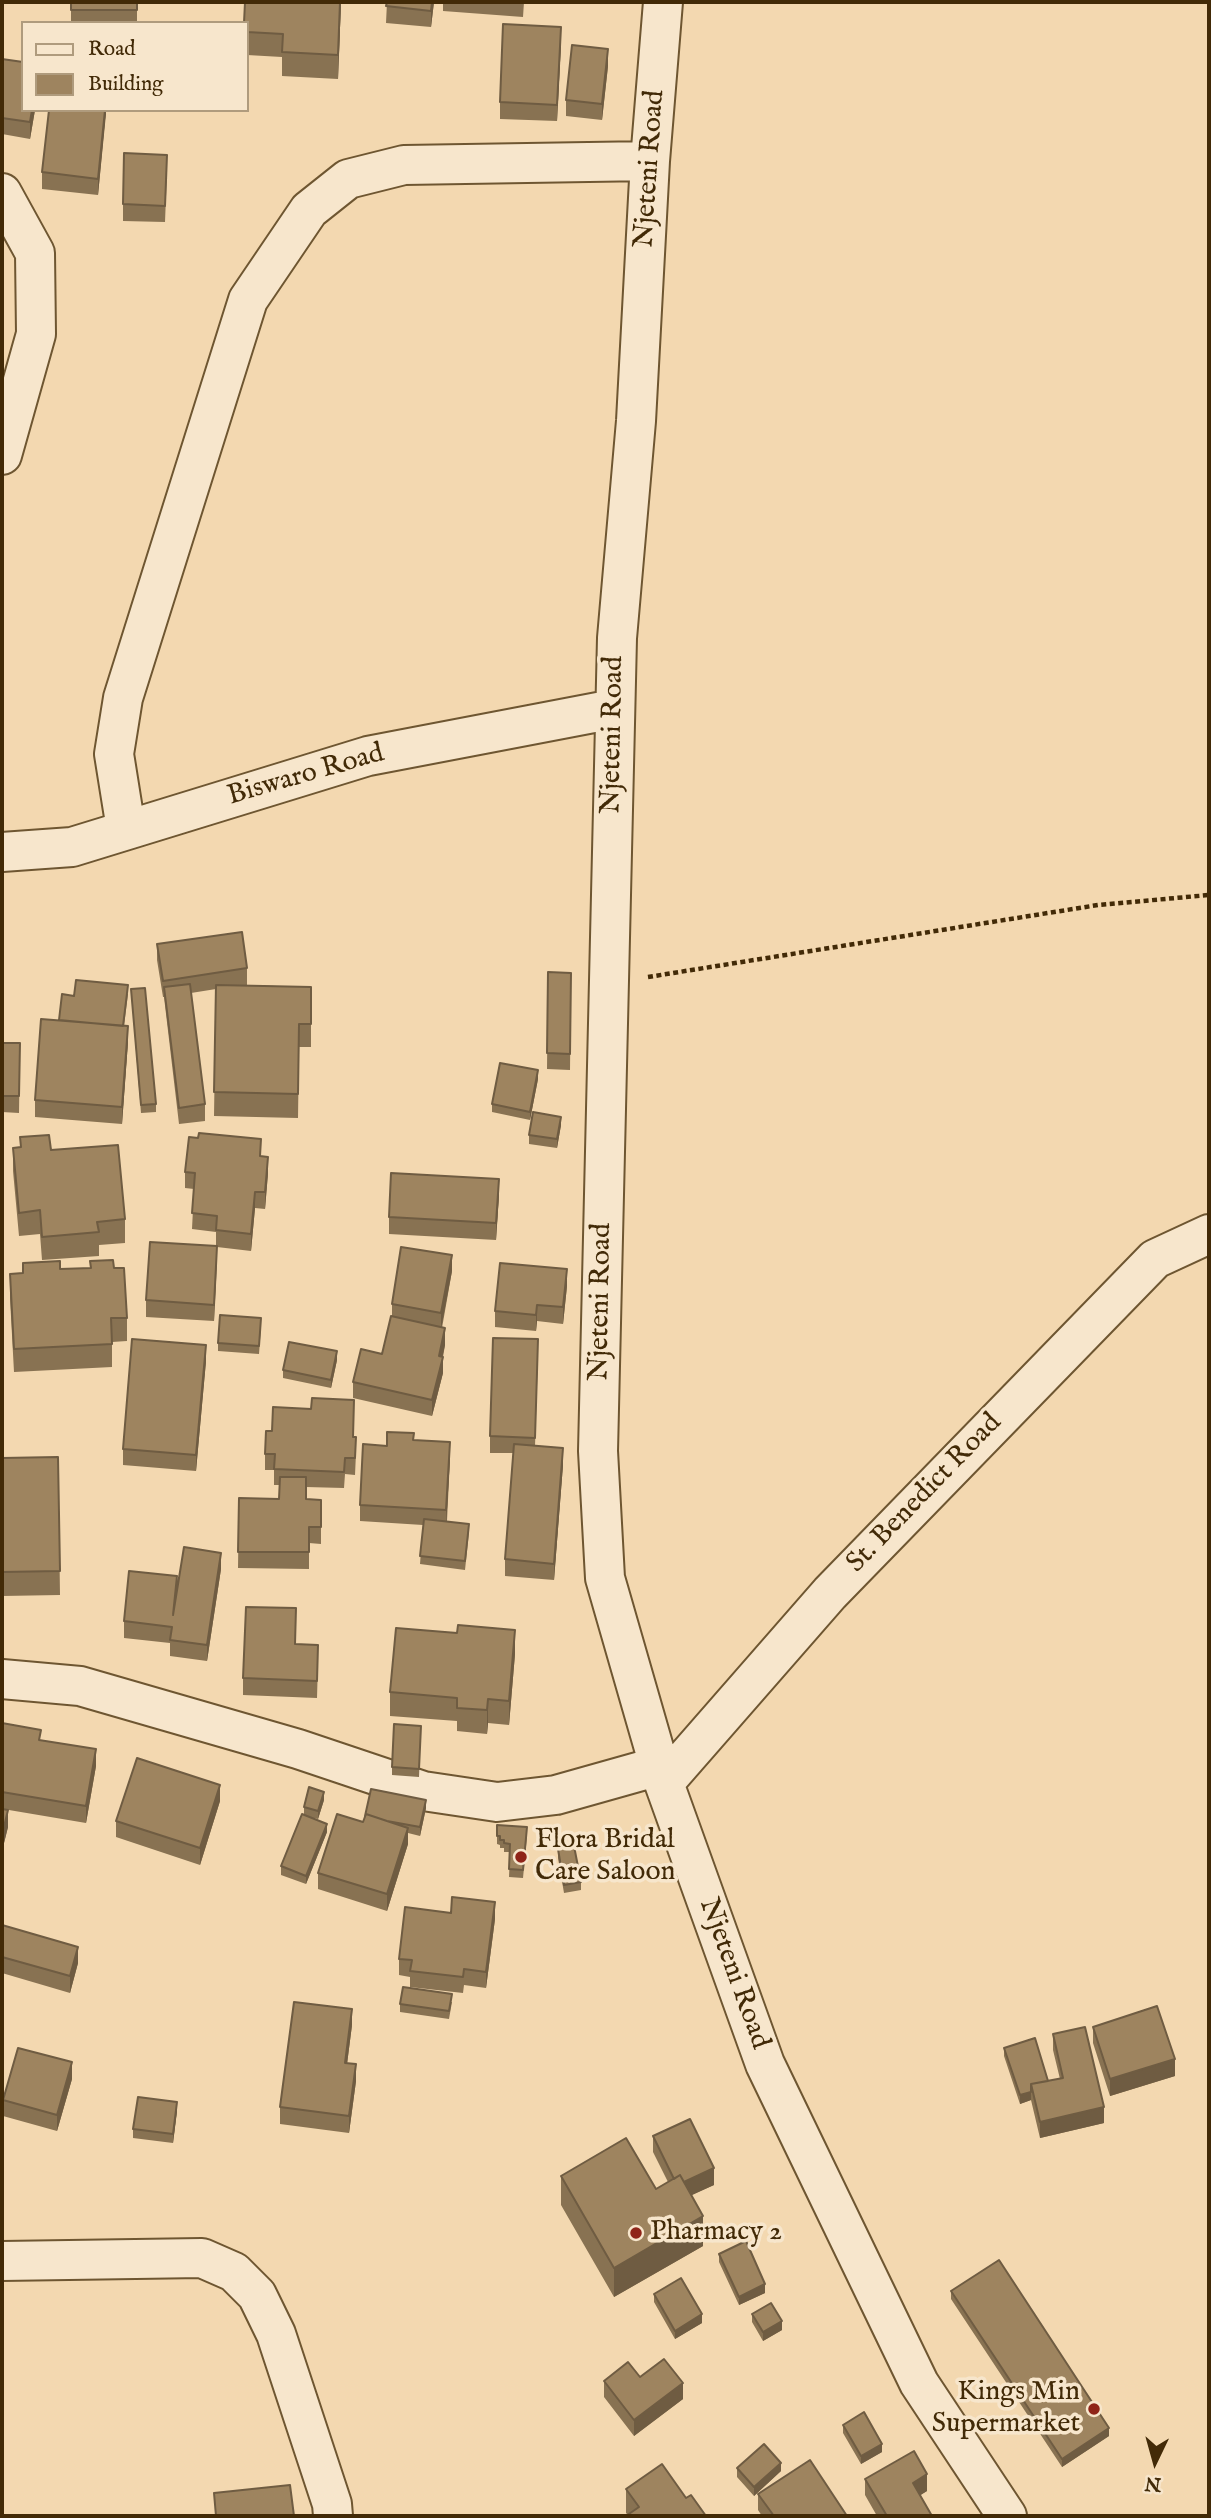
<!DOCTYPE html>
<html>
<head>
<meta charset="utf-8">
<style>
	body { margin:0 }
	#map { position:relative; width:1211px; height:2518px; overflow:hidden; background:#f3d8b0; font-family:"IM FELL English",serif }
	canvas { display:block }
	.frame { position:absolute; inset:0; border:4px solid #422a07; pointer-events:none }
	.legend { position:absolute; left:21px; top:21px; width:228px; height:91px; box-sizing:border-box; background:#f7e6cc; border:2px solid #af9b7d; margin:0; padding:9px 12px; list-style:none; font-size:21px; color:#422a07 }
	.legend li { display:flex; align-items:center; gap:14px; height:35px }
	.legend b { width:35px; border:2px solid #af9b7d }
	.north { position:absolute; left:1120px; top:2427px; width:70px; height:70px; -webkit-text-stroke:5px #f7e6cc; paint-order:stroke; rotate:185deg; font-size:19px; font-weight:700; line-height:28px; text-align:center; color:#422a07 }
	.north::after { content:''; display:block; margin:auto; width:24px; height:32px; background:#422a07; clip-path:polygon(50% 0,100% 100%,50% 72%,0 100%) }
</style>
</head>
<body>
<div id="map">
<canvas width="1211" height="2518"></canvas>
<div class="frame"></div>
<ul class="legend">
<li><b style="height:9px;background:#f7e6cc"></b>Road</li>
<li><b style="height:19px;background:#9e845f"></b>Building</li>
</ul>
<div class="north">N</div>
</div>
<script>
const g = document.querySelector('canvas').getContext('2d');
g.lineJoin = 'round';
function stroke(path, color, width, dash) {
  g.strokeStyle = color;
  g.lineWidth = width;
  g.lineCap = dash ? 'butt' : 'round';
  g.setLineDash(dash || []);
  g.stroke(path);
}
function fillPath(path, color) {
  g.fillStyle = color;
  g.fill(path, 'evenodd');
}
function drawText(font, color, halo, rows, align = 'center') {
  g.font = font + ' "IM FELL English",serif';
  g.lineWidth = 7;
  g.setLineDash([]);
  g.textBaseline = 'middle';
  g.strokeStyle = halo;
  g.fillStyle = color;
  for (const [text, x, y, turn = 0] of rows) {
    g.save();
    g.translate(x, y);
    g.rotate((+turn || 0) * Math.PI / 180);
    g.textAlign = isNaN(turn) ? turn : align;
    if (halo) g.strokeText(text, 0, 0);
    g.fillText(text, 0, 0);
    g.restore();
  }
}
const minor = new Path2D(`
	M663 2 650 161 636 421 617 638 598 1451 605 1578 664 1783 765 2064 919 2383 1007 2516
	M2 193 35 253 36 334 2 455
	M126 829 114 754 123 698 248 300 309 210 348 179 404 165 650 161
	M2 852 72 847 368 756 614 709
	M2 1679 80 1686 298 1749 423 1791 497 1802 556 1795 659 1766
	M664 1783 830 1593 1155 1259 1209 1234
	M2 2261 202 2258 234 2272 257 2295 276 2334 332 2504 333 2516`);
stroke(minor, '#6e5631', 42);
stroke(new Path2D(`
	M648 977 1098 905 1209 895`), '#422a07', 4.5, [5, 3.5]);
stroke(minor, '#f7e6cc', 38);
fillPath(new Path2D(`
	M71 2H137V23H71Z
	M245 2H341L338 79 282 76V57L247 55V23Z
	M387 2H434L431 27 386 23Z
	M443 2H524L523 17 443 11Z
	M561 43 557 121 500 119V102Z
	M2 59 23 110H35L30 139 2 134Z
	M608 66 602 120 566 116V100Z
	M106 110 98 195 42 189V172Z
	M167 171 165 222 123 221V204Z
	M157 944 247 968V985H243L311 987V1047H299L298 1118 214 1116 216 989 191 993 205 1104V1121L179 1124 164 997H163L157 960Z
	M548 972 571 973 570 1070 547 1069Z
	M131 989 156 1104V1112L141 1113Z
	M128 994 124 1026 128 1042 122 1124 35 1117V1100L59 1020 74 996Z
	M2 1043H20L19 1113 2 1112Z
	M538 1079 530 1120 492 1112V1104Z
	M561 1125 557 1148 529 1144V1135Z
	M20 1137 51 1150 125 1219V1243L99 1245V1256L42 1260 40 1234 19 1236 13 1171V1148L20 1147Z
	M261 1156 268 1173 265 1209 255 1208 251 1251 217 1247 214 1321 146 1317V1300L216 1246V1232L192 1229 194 1189 185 1188V1172Z
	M499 1195 496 1240 389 1234V1217Z
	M90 1261 114 1268 127 1318V1341L112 1342V1367L14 1372 10 1298V1274L60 1269 90 1268Z
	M452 1271 442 1328 445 1345 443 1357V1373L432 1416 353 1398V1382L382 1354 392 1316V1304Z
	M567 1286 563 1324 537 1321 536 1331 495 1327V1311Z
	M261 1327 259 1354 218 1351V1343Z
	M538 1356 535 1446 563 1465 554 1580 505 1576V1559L513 1453H490V1436Z
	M337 1360 331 1388 283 1378V1370Z
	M206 1361 196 1471 123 1465V1449Z
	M354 1416 353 1437 356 1453 355 1475 345 1474 344 1488 306 1487V1499L321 1500V1544L309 1543V1569L238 1568 239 1498 279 1499 280 1485H274V1470H265V1454L272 1431Z
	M414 1440 450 1458 447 1521 469 1532 465 1570 420 1564 423 1525 360 1521V1505L387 1446Z
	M58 1457 60 1595 2 1596V1458Z
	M221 1569 207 1661 170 1656V1643L124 1638V1621L177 1589Z
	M295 1644 318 1662 317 1698 243 1695V1678Z
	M515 1654 509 1725 488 1723 487 1734 457 1731V1721L390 1716V1692Z
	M2 1723 96 1766 86 1823 3 1809 8 1827 2 1851Z
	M421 1726 419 1777 392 1775V1767Z
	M324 1800 318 1819 308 1817 327 1832 306 1884 281 1875V1866L304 1815V1807Z
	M220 1801 200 1865 116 1837V1821Z
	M426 1808 420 1836 408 1833V1844L387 1911 318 1889V1873L363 1822Z
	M497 1825 527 1836 523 1878 509 1877 510 1852H504V1848H500V1845L497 1844Z
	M558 1849 581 1882V1890L564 1893 558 1858Z
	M495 1919 486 1988 464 1985 463 1993 410 1987V1977L399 1975V1959Z
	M2 1925 78 1963 70 1993 2 1973Z
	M452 2002 449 2019 400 2012V2004Z
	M352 2025 347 2064 356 2081 349 2133 280 2124V2107Z
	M1093 2027 1175 2076 1110 2096 1093 2043Z
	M1053 2034 1104 2123 1040 2138 1031 2100 1020 2104 1004 2056V2048L1048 2081 1060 2079 1053 2050Z
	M72 2079 57 2131 3 2116V2100Z
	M177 2111 173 2143 133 2138V2129Z
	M653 2136 714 2185 691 2195 703 2246 614 2297 561 2205V2176L656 2189 668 2182 653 2152Z
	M719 2254 765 2293 739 2305 719 2262Z
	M951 2291 1109 2436 1062 2467 951 2299Z
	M654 2294 702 2323 675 2339 654 2302Z
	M752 2314 782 2330 763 2341 752 2322Z
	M640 2377 683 2399 634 2436 604 2397V2381Z
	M843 2425 882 2452 861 2464 843 2433Z
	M737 2468 781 2471 754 2496 737 2477Z
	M865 2479 927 2491 920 2495 932 2516H877L865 2495Z
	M626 2489 686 2498 628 2515 626 2513Z
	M758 2494 847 2516H762L758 2510Z`), '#887252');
fillPath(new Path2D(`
	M340 2H341L338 79V55Z
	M432 2H434L431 27V11Z
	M561 27V43L557 121V105Z
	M608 49V66L602 120V104Z
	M32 110H35L30 139V122Z
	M105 110H106V114L98 195V179Z
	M128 1026V1042L122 1124V1107Z
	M538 1070V1079L530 1120V1112Z
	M561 1117V1125L557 1148V1139Z
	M268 1157V1173L265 1209V1192Z
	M499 1179V1195L496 1240V1223Z
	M255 1192V1208L251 1251V1234Z
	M217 1246V1262L214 1321V1305Z
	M452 1255V1271L441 1329V1313Z
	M567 1269V1286L563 1324V1307Z
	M537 1305V1321L536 1331V1315Z
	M445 1328V1345L439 1372V1356Z
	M206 1345V1361L196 1471V1455Z
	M337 1351V1360L331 1388V1380Z
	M443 1357V1373L432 1416V1400Z
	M450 1442V1458L446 1526V1510Z
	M563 1448V1465L554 1580V1564Z
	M221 1553V1569L207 1661V1645Z
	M515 1630V1654L509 1725V1701Z
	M488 1699V1723L487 1734V1710Z
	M96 1749V1766L86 1823V1806Z
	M220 1785V1801L200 1865V1848Z
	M324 1792V1800L318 1819V1811Z
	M426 1800V1808L420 1836V1827Z
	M8 1810V1827L2 1851V1835Z
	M327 1824V1832L306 1884V1876Z
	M408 1828V1844L387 1911V1894Z
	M495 1902V1919L486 1988V1972Z
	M78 1947V1963L70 1993V1976Z
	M352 2009V2025L345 2080V2063Z
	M1175 2059V2076L1110 2096V2079Z
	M72 2062V2079L57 2131V2115Z
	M356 2064V2081L349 2133V2116Z
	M1031 2092V2100L1020 2104V2095Z
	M177 2102V2111L173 2143V2134Z
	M1104 2107V2123L1040 2138V2122Z
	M714 2168V2185L677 2202V2185Z
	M703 2216V2246L614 2297V2268Z
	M765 2284V2293L739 2305V2297Z
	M702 2314V2323L675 2339V2331Z
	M782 2321V2330L763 2341V2332Z
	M683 2383V2399L634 2436V2420Z
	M1109 2428V2436L1062 2467V2459Z
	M882 2444V2452L861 2464V2456Z
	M781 2463V2471L754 2496V2487Z
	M927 2474V2491L913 2500V2483Z`), '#6f5c42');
const building = new Path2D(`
	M71 2H137V10H71Z
	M245 2H340L338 55 282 52 283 34 247 32V23H244Z
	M387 2H432L431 11 386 6Z
	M503 24 561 27 557 105 500 102Z
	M572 45 608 49 602 104 566 100Z
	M2 59 23 62V110H32L30 122 2 118Z
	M49 110H105L98 179 42 172Z
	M124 153 167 155 165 206 123 204Z
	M242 932 247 968 163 981 157 944Z
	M548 972 571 973 570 1054 547 1053Z
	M76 980 128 985 123 1026 59 1020 62 994 74 996Z
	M190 984 205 1104 179 1108 164 987Z
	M216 985 311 987V1024H299L298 1094 214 1092Z
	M145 988 156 1104 141 1105 131 989Z
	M41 1019 128 1026 122 1107 35 1100Z
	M2 1043H20L19 1096H2Z
	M500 1063 538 1070 530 1112 492 1104Z
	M533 1112 561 1117 557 1139 529 1135Z
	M199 1133 261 1139 260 1156 268 1157 265 1192H255L251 1234 216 1230 217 1216 192 1213 195 1173 185 1172 189 1137 198 1138Z
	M49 1135 51 1150 118 1145 125 1219 97 1222 99 1232 42 1237 40 1210 19 1213 13 1148 21 1147 20 1137Z
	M391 1173 499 1179 496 1223 389 1217Z
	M150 1242 217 1246 214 1305 146 1300Z
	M401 1247 452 1255 441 1313 392 1304Z
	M113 1260 114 1268H124L127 1318H111L112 1344 14 1349 10 1274 23 1273V1263L60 1261V1269L91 1268 90 1261Z
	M500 1263 567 1269 563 1307 537 1305 536 1315 495 1311Z
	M220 1315 261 1318 259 1346 218 1343Z
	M391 1316 445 1328 439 1356 443 1357 432 1400 353 1382 361 1349 382 1354Z
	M493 1338 538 1339 535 1438 490 1436Z
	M132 1339 206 1345 196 1455 123 1449Z
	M289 1342 337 1351 331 1380 283 1370Z
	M312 1398 354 1400 353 1437H356L355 1458H345L344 1472 274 1469 275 1454H265L266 1431H272L273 1407 311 1409Z
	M387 1432 414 1433 413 1440 450 1442 446 1510 360 1505 363 1444 387 1446Z
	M514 1444 563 1448 554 1564 505 1559Z
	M58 1457 60 1571 2 1572V1458Z
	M280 1477H306V1499L321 1500V1527H309V1552H238L239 1498 279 1499Z
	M424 1519 469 1524 465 1561 420 1556Z
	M184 1547 221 1553 207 1645 170 1640 172 1627 124 1621 129 1571 177 1576 173 1615Z
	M246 1607 296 1608 295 1644 318 1645 317 1681 243 1678Z
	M458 1625 515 1630 509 1701 488 1699 487 1710 457 1708V1698L390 1692 396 1628 457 1633Z
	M2 1723 41 1730 39 1740 96 1749 86 1806 2 1792Z
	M394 1724 421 1726 419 1769 392 1767Z
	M137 1758 220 1785 200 1848 116 1821Z
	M309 1787 324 1792 318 1811 304 1807Z
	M371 1789 426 1800 420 1827 387 1821 366 1814 365 1816Z
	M2 1809 8 1810 2 1835Z
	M302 1814 327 1824 306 1876 281 1866Z
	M337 1814 363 1822 366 1814 408 1828 387 1894 318 1873Z
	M497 1825 527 1827 523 1870 509 1869 510 1844 504 1843V1840H500V1836H497Z
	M574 1846 581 1882 564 1885 558 1849Z
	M452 1897 495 1902 486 1972 464 1969 463 1977 410 1971 412 1960 399 1959 405 1907 451 1913Z
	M2 1925 78 1947 70 1976 2 1957Z
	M403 1987 452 1994 449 2011 400 2004Z
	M294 2002 352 2009 345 2063 356 2064 349 2116 280 2107Z
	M1157 2006 1175 2059 1110 2079 1093 2027Z
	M1085 2027 1104 2107 1040 2122 1031 2084 1063 2078 1053 2034Z
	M1035 2038 1048 2081 1031 2084V2092L1020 2095 1004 2048Z
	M18 2048 72 2062 57 2115 3 2100Z
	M138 2097 177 2102 173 2134 133 2129Z
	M690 2119 714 2168 684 2182 680 2175 674 2179 653 2136Z
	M626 2138 656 2189 680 2175 703 2216 614 2268 561 2176Z
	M746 2241 765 2284 739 2297 719 2254Z
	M999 2260 1109 2428 1062 2459 951 2291Z
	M681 2278 702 2314 675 2331 654 2294Z
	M771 2303 782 2321 763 2332 752 2314Z
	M664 2359 683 2383 634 2420 604 2381 628 2362 640 2377Z
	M864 2412 882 2444 861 2456 843 2425Z
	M764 2444 781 2463 754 2487 737 2468Z
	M914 2451 927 2474 913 2483 932 2516H887L865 2479Z
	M810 2460 847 2516H774L758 2494Z
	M662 2464 686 2498 691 2495 706 2516H626L639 2507 626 2489Z
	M290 2485 294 2516H216L214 2493Z`);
fillPath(building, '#9e845f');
stroke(building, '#6f5c42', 2);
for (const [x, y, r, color] of [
	[521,1857,7,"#8f2418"],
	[636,2233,7,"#8f2418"],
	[1094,2409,7,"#8f2418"]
]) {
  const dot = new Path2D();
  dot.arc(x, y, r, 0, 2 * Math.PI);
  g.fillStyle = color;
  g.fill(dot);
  stroke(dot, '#f7e6cc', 2.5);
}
drawText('28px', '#422a07', '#f7e6cc', [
	["Njeteni Road",651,169,-86],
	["Njeteni Road",614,735,-89],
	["Biswaro Road",306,776,-16],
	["Njeteni Road",602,1302,-89],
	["St. Benedict Road",925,1494,-46],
	["Njeteni Road",733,1974,70]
]);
drawText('28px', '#422a07', '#f7e6cc', [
	["Flora Bridal",535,1841],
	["Care Saloon",535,1873],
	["Pharmacy 2",650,2233],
	["Kings Min",1080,2393,"right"],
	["Supermarket",1080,2425,"right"]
], 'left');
</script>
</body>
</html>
